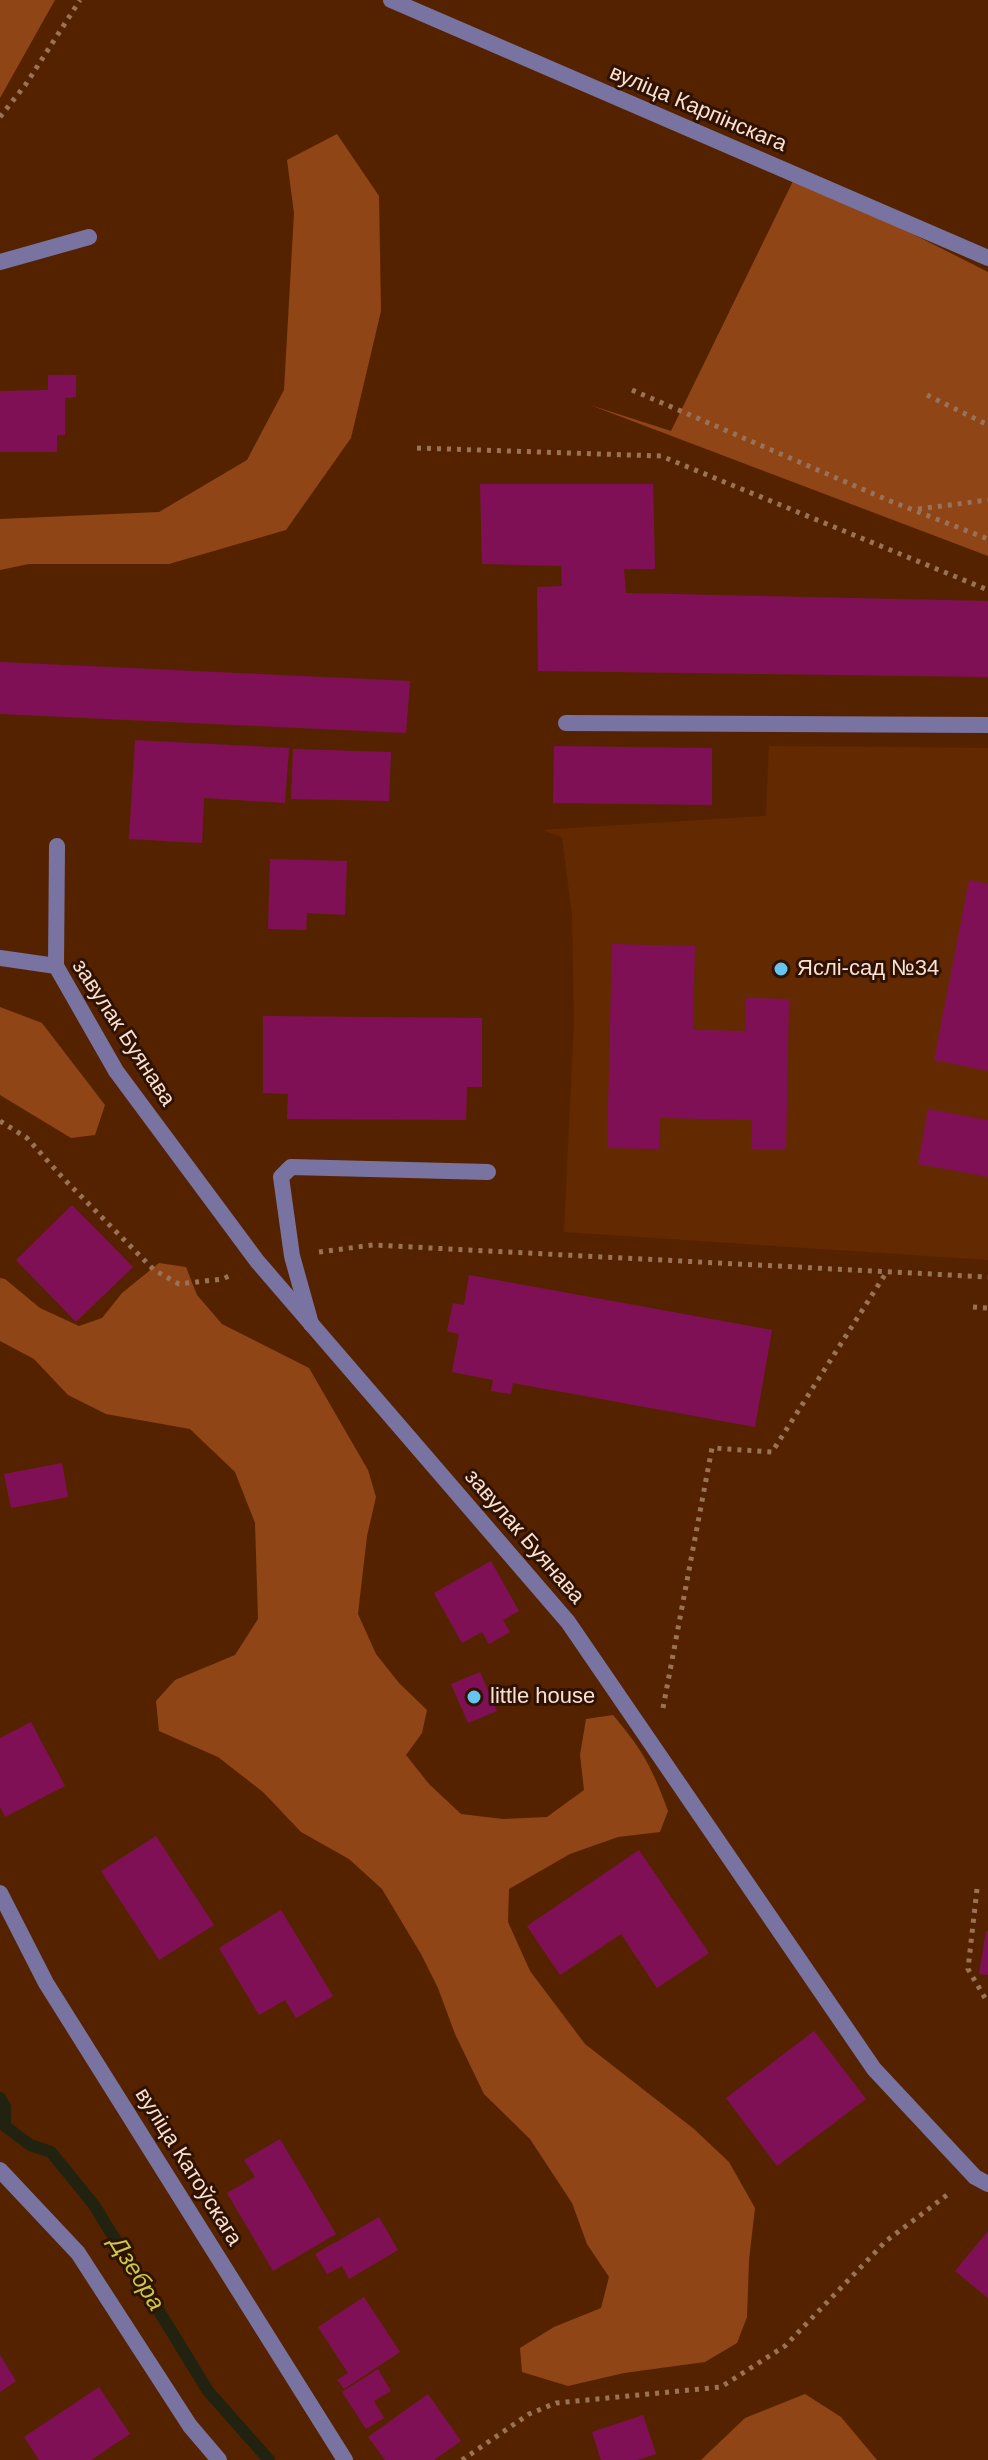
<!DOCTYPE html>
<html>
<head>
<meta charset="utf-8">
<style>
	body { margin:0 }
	canvas { display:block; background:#520 }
</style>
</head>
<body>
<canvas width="988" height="2460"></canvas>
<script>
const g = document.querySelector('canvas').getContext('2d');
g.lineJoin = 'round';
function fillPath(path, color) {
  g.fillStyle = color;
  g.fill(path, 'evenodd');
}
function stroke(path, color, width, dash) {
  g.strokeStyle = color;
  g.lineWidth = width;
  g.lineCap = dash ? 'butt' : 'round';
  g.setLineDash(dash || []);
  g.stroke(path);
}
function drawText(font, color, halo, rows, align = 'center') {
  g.font = font + ' Helvetica,sans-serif';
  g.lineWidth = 6;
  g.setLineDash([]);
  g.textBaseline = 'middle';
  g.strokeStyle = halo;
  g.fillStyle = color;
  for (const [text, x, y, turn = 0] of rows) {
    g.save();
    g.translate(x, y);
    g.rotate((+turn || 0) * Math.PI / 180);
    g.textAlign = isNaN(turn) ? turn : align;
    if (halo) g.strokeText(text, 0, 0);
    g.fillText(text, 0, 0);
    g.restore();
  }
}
fillPath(new Path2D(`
	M769 746 988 748V1260L564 1232 574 1023 572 915 562 837 542 830 766 816Z`), '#632a01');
fillPath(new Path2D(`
	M0 0H55L0 98Z
	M337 134 379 196 381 311 351 438 286 530 169 564H29L0 570V519L159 512 247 460 284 390 294 213 287 160Z
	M796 175 988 272V556L590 405 671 431Z
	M0 1007 42 1023 105 1105 95 1135 71 1138 0 1095Z
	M159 1263 186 1267 197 1295 222 1324 309 1368 368 1470 376 1497 367 1536 358 1614 376 1654 399 1683 427 1710 422 1733 406 1755 429 1784 461 1814 503 1819 547 1817 584 1790 580 1755 586 1719 613 1715C642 1749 653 1769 668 1811L660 1832 618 1837 570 1854 509 1889 508 1922 530 1971 585 2044 694 2129 729 2162 755 2208 749 2260 747 2317 737 2343 705 2362 624 2373 568 2386 522 2372 520 2348 554 2327 601 2308 609 2277 587 2244 572 2203 530 2139 484 2094 455 2034 438 1988 421 1954 382 1889 349 1859 301 1832 263 1792 218 1757 159 1731 156 1701 175 1680 235 1655 258 1619 255 1523 235 1472 190 1429 106 1414 68 1395 34 1359 0 1341V1278L5 1279 40 1308 79 1326 102 1318 122 1293Z
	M805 2394 841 2417 877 2460H701L745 2418Z`), '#8f4515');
stroke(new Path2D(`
	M0 2098 5 2107V2126L30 2145 51 2152 94 2205 208 2391 269 2460`), '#222210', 12);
fillPath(new Path2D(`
	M48 375H76V397L65 398V435H57V452H0V391L48 390Z
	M480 484H653L655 569H624L626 593 988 601V677L538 671 537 587 562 586 561 566 482 564Z
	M0 662 410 681 406 733 0 714Z
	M135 740 289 748 285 803 204 798 202 843 129 839Z
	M554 746 712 748V805L553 803Z
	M293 749 391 752 389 801 291 799Z
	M270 859 347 861 345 915 307 913 306 930 268 929Z
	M969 880 988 884V1071L934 1060Z
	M612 944 695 946 693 1030 746 1031V998L789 999 786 1150 751 1149 752 1120 660 1118 659 1149 607 1148Z
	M263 1016 482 1018V1087H467L466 1120 287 1119 288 1094 263 1093Z
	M928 1109 988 1120V1177L918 1164Z
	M72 1205 133 1267 76 1322 16 1260Z
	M469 1275 772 1330 755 1427 513 1383 511 1394 491 1391 493 1380 452 1372 459 1334 447 1331 453 1303 464 1305Z
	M62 1463 68 1497 11 1508 4 1474Z
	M491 1561 519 1611 503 1620 510 1632 489 1644 482 1632 462 1643 434 1593Z
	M480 1672 497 1711 468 1723 451 1684Z
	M31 1722 65 1786 5 1817 0 1807V1738Z
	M156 1836 214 1925 159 1960 101 1871Z
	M639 1850 709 1953 657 1988 621 1934 560 1975 527 1926Z
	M281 1910 333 1996 296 2018 285 2000 259 2015 219 1948Z
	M986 1931H988V1975L979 1974Z
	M814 2031 866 2099 777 2166 726 2098Z
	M280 2139 336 2234 273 2271 227 2193 255 2177 244 2160Z
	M379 2217 398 2250 349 2279 342 2266 327 2274 315 2254Z
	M988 2231V2298L955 2271Z
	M364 2297 400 2352 344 2389 337 2380 348 2373 318 2327Z
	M0 2355 16 2381 0 2392Z
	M378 2369 391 2391 374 2401 384 2418 366 2429 342 2392Z
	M99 2387 130 2434 91 2460H39L24 2437Z
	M428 2394 461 2441 434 2460H385L368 2437Z
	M643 2415 656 2454 637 2460H601L592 2432Z`), '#801056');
stroke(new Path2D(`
	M0 117 26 84 80 0
	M632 390 890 501 988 539
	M927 395 988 425
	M417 448 661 456 988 590
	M918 509 988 500
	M0 1121 27 1138 63 1178 154 1270 179 1284 223 1279 233 1274
	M319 1252 373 1245 988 1277
	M973 1307 988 1308
	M663 1708 712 1448 772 1452 886 1273
	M977 1889 968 1969 988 2003
	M462 2460 529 2414 556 2403 721 2387 785 2346 886 2241 951 2192`), '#9a7259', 5, [4, 6]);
stroke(new Path2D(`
	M566 723 988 725
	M56 966 57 846
	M311 1324 292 1256 281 1177 291 1167 488 1172`), '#7873a1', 16);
stroke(new Path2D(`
	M0 262 89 237
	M0 958 56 966 116 1071 257 1261 568 1622 874 2069 975 2177 988 2184
	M0 1893 46 1983 345 2460
	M0 2170 78 2253 190 2426 219 2460`), '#7873a1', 16);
stroke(new Path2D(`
	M391 0 988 258`), '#7873a1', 16);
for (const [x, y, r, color] of [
	[781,969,8,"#65c5ee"],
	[474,1697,8,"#65c5ee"]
]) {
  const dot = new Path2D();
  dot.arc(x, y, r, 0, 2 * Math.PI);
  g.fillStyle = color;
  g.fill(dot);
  stroke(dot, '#2f1202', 3);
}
drawText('22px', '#fae1d4', '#2f1202', [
	["вуліца Карпінскага",698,109,23],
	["завулак Буянава",123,1033,57],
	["завулак Буянава",524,1537,49],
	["вуліца Катоўскага",188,2167,58]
]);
drawText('22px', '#fae1d4', '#2f1202', [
	["Яслі-сад №34",797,969],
	["little house",490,1697]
], 'left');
drawText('italic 24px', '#caca47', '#2f1202', [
	["Дзебра",136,2274,58]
]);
</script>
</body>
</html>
